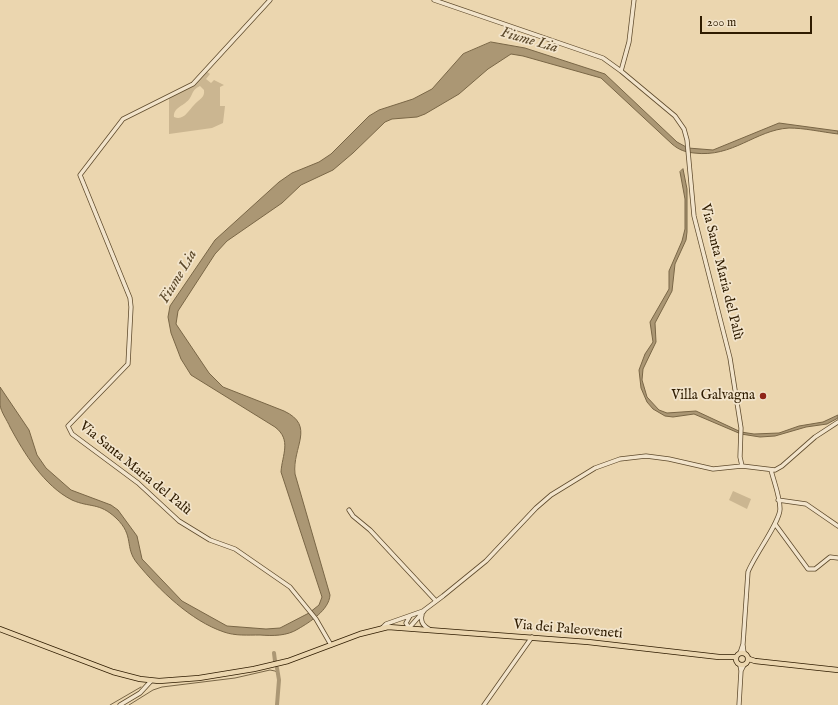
<!DOCTYPE html>
<html>
<head>
<meta charset="utf-8">
<style>
	body { margin:0 }
	#map { position:relative; width:838px; height:705px; overflow:hidden; background:#ebd6af; font-family:"IM FELL English",serif }
	canvas { display:block }
	.scale { position:absolute; left:700px; top:16px; width:112px; height:18px; box-sizing:border-box; border:2px solid #2f1c00; border-top:0; padding-left:5px; font-size:12px; line-height:14px; white-space:nowrap; color:#2f1c00; -webkit-text-stroke:3px #f2e4cb; paint-order:stroke }
</style>
</head>
<body>
<div id="map">
<canvas width="838" height="705"></canvas>
<div class="scale">200 m</div>
</div>
<script>
const g = document.querySelector('canvas').getContext('2d');
g.lineJoin = 'round';
function fillPath(path, color) {
  g.fillStyle = color;
  g.fill(path, 'evenodd');
}
function stroke(path, color, width, dash) {
  g.strokeStyle = color;
  g.lineWidth = width;
  g.lineCap = dash ? 'butt' : 'round';
  g.setLineDash(dash || []);
  g.stroke(path);
}
function drawText(font, color, halo, rows, align = 'center') {
  g.font = font + ' "IM FELL English",serif';
  g.lineWidth = 3.5;
  g.setLineDash([]);
  g.textBaseline = 'middle';
  g.strokeStyle = halo;
  g.fillStyle = color;
  for (const [text, x, y, turn = 0] of rows) {
    g.save();
    g.translate(x, y);
    g.rotate((+turn || 0) * Math.PI / 180);
    g.textAlign = isNaN(turn) ? turn : align;
    if (halo) g.strokeText(text, 0, 0);
    g.fillText(text, 0, 0);
    g.restore();
  }
}
fillPath(new Path2D(`
	M205 70 210 74 206 79 211 83 214 80 224 85 220 87V106H225L223 123 212 128 169 134V96L189 86ZM200 86 204 90C205 98 199 99 194 105 188 111 184 121 174 117 173 107 185 106 190 98 193 93 193 89 200 86Z
	M733 491 751 499 747 509 729 500Z`), '#cbb691');
const water = new Path2D(`
	M491 42 525 48 605 74 677 142 688 148 713 150 779 123 838 131V134C822 132 804 128 789 128 755 130 733 158 694 153 685 152 679 150 672 144L601 78 523 56 511 54 488 69 459 94 425 114 417 117 392 119 385 122 353 153 333 170 301 185 282 203 227 241 215 254 178 311 176 324 209 373 223 387 284 411C316 426 292 447 295 474L330 595C329 610 310 622 298 629 287 636 273 636 260 635 248 635 235 636 224 632 191 621 159 590 137 563 124 547 135 536 116 518 99 502 90 508 72 500 44 486 24 453 10 427 7 420 1 412 0 405 0 400 0 392 0 387L29 430 37 455 46 468 71 490 111 505 118 510 137 536 142 559 182 601 227 626 266 629 280 628 309 613 319 605 322 597 281 472C282 455 292 440 275 427L191 375 181 359 171 333 168 317 170 306 215 240 279 182 292 173 319 162 331 154 369 116 379 110 413 99 432 89 463 54Z
	M683 169 687 189V232L686 240 675 264 672 291 655 323 656 342 643 369 642 380 647 397 659 410 667 413 696 411 741 432 754 434 779 433 799 426 823 422 838 415V418L827 424 806 427 775 436 760 437 741 434 694 414 673 417 665 416 653 409 647 402 641 388 639 370 645 354 653 342 650 322 669 289V271L682 241 685 229V199L680 172Z`);
fillPath(water, '#ab9774');
stroke(water, '#796646', 1);
stroke(new Path2D(`
	M110 705 141 687
	M129 705 153 690 162 687 235 678 270 670 275 671 278 673`), '#796646', 1);
stroke(new Path2D(`
	M274 653 275 661
	M277 668 279 680 277 705`), '#ab9774', 4);
const minor = new Path2D(`
	M270 0 193 84 123 119 80 175 130 298 131 307 128 364 68 426 72 434 138 483 179 521 210 540 235 549 290 587 316 619 331 645
	M434 0 603 58 621 71 675 116 684 129 687 140 694 216 730 358 741 428 740 457 742 466
	M621 71 629 42 634 0
	M778 500 806 504 838 526
	M349 510 353 516 370 530 436 601
	M775 524 808 569H815L830 557 838 558
	M422 615C420 622 423 626 429 629
	M410 616 406 623 409 628 424 611
	M382 628 386 624 423 611 443 596 486 561 536 508 551 495 595 468 620 459 646 456 669 459 713 469 742 466 775 470 782 466 815 437 838 422
	M743 645 744 653
	M740 653 743 644 748 572C754 556 780 522 780 509 780 497 774 482 771 470
	M740 665 741 671
	M120 705 140 693 151 681
	M484 705 532 637
	M739 705 741 671 744 665`);
const major = new Path2D(`
	M0 629 113 672 140 679 159 681 199 678 254 669 288 661 360 634 388 627 588 642 719 657H736
	M736 659a6 6 0 1 1 12 0a6 6 0 1 1-12 0Z
	M749 659 755 661 838 670`);
stroke(minor, '#5e4a2c', 5);
stroke(major, '#2f1c00', 6);
stroke(minor, '#f2e4cb', 3.5);
stroke(major, '#ebd6af', 4.5);
for (const [x, y, r, color] of [
	[763,396,4,"#8f2418"]
]) {
  const dot = new Path2D();
  dot.arc(x, y, r, 0, 2 * Math.PI);
  g.fillStyle = color;
  g.fill(dot);
  stroke(dot, '#f2e4cb', 1.5);
}
drawText('14px', '#2f1c00', '#f2e4cb', [
	["Via Santa Maria del Palù",721,272,76],
	["Via Santa Maria del Palù",135,469,39],
	["Via dei Paleoveneti",568,630,5]
]);
drawText('14px', '#2f1c00', '#f2e4cb', [
	["Villa Galvagna",755,396]
], 'right');
drawText('italic 15px', '#5a4729', '#f2e4cb', [
	["Fiume Lia",529,41,16],
	["Fiume Lia",179,277,-59]
]);
</script>
</body>
</html>
